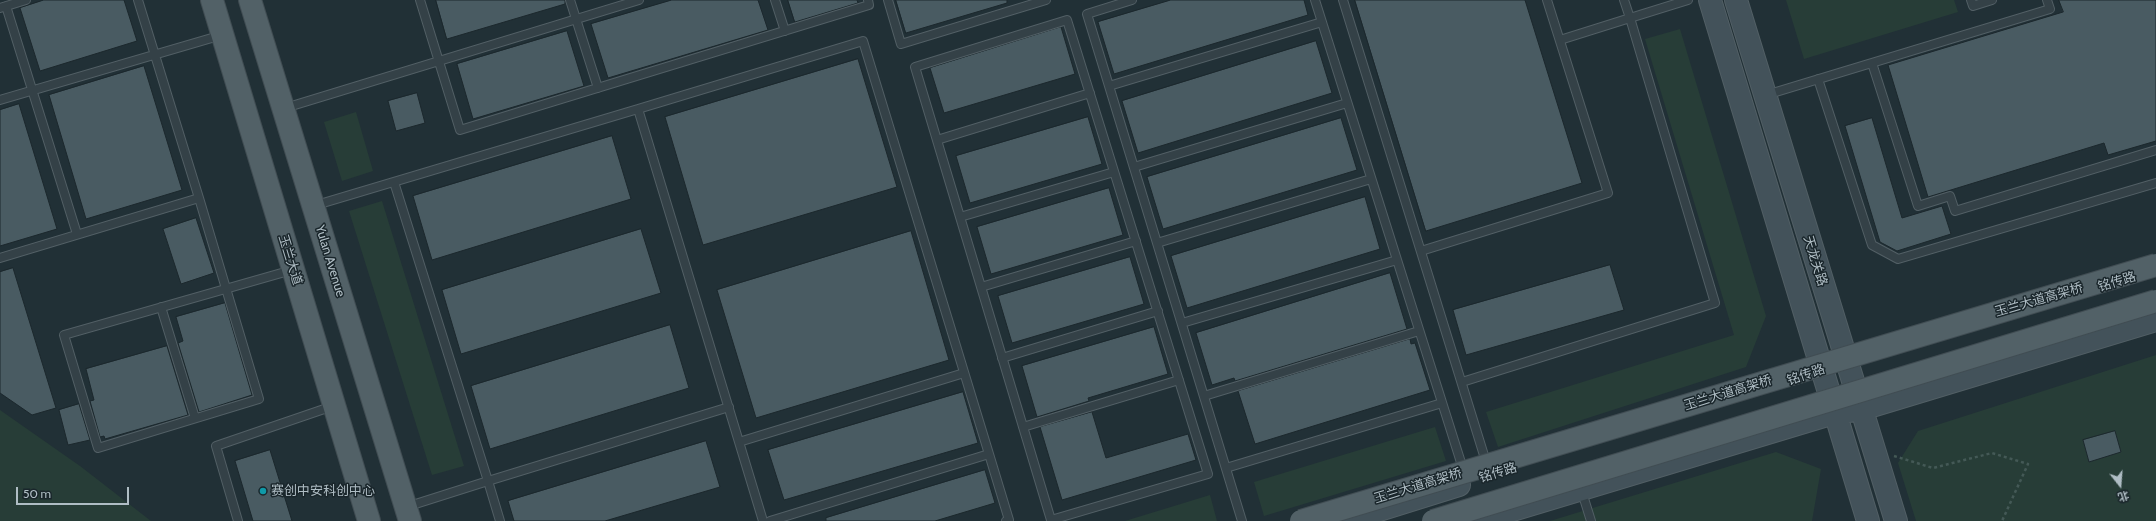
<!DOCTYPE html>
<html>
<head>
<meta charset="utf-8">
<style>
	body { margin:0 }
	#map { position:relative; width:2156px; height:521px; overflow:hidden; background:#213036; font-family:Cabin,"Noto Sans SC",sans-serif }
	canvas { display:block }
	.north { position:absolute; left:2100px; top:465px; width:40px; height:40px; -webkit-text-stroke:3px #1a262b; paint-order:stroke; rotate:163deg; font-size:11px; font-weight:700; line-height:16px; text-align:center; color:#afbdc4 }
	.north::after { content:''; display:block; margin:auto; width:14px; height:18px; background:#afbdc4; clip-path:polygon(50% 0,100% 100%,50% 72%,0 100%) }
	.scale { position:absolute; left:16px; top:487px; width:113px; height:18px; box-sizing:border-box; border:2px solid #afbdc4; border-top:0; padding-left:5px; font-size:12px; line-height:14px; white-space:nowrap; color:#afbdc4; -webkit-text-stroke:3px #1a262b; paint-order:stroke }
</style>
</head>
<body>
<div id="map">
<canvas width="2156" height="521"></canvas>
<div class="north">北</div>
<div class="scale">50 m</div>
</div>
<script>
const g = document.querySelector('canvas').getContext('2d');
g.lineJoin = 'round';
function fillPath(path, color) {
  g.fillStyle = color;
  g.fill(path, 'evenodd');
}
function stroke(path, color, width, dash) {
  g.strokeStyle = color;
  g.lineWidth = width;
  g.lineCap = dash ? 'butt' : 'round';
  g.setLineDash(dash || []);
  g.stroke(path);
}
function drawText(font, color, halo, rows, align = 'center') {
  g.font = font + ' Cabin,"Noto Sans SC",sans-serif';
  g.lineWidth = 3;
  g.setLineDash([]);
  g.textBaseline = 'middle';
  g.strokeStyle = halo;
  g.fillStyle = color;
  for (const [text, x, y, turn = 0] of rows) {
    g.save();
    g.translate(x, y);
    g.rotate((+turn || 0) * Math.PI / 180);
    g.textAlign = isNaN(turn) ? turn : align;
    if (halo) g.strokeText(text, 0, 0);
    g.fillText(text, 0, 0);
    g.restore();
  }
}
fillPath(new Path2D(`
	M1786 0H1954L1958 12 1804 59Z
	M1680 29 1766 316 1746 367 1498 447 1486 412 1734 335 1645 39Z
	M356 112 373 171 342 181 324 122Z
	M382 201 464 466 432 475 349 211Z
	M2156 355V521H1916L1898 463 1918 431Z
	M0 410 80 466 151 521H0Z
	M1435 427 1446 461 1264 516 1254 482Z
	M1776 452 1821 469 1812 521H1550Z
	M1210 495 1217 521H1125Z`), '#273d37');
const building = new Path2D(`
	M44 0H124L137 41 40 71 20 8Z
	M436 0H565V4L447 39Z
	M672 0H758L768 30 608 78 591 24Z
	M788 0H857L858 3 795 22Z
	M896 0H1007V3L906 33Z
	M1171 0H1304L1308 15 1114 74 1098 22Z
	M1355 0H1525L1582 183 1426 231Z
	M2059 0H2156V141L2108 155 2104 143 1928 197 1888 65 2063 12Z
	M1061 27 1075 74 944 113 930 68Z
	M567 31 584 86 473 119 457 64Z
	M1316 41 1332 93 1138 153 1122 101Z
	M858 59 897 187 703 245 665 117Z
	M144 66 182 190 86 219 49 95Z
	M417 93 425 123 396 131 388 101Z
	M19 104 57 229 0 246V110Z
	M1088 117 1102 164 970 203 956 156Z
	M1341 118 1357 170 1163 229 1147 177Z
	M1872 118 1902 218 1942 206 1951 234 1897 251 1880 242 1845 126Z
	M612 136 631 199 432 260 413 196Z
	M1109 188 1123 235 991 274 977 227Z
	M1365 197 1380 249 1187 308 1171 256Z
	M196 218 214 273 181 284 163 229Z
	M641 229 661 293 461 354 442 290Z
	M911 231 949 360 756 418 717 290Z
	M1130 257 1144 304 1012 343 998 296Z
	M1610 265 1624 310 1466 355 1453 310Z
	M13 268 56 408 32 415 0 393V272Z
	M1390 273 1407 329 1235 381 1234 378 1212 385 1196 333Z
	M225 303 252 395 199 412 178 343 183 341 176 317Z
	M670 325 689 388 490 449 471 386Z
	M1154 327 1168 374 1088 398 1089 401 1037 417 1022 366Z
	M1410 339 1411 344 1415 343 1430 390 1255 444 1238 391Z
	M167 346 188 415 105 439 104 436 100 437 90 401 94 400 86 369Z
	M963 392 978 443 784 500 768 450Z
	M79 404 90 440 68 445 59 410Z
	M1092 412 1106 458 1188 434 1196 460 1062 500 1040 427Z
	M2115 431 2121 452 2089 462 2083 440Z
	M706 441 720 487 605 521H514L508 501Z
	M270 450 292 521H253L235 461Z
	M985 470 995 503 935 521H826V518Z`);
fillPath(building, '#495b62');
stroke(building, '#1c282d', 1);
const lane = new Path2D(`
	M138 0 199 198
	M420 0 460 130 869 5 868 0
	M570 0 598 88
	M775 0 785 31
	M888 0 901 44 1046 0
	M1132 0 1087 14 1242 521
	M1315 0 1464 472
	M1343 0 1487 465
	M1624 0 1630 18 1688 0
	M1971 0 1973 6 1992 0
	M6 6 77 234
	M0 8 26 0
	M1872 63 1918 206 1950 196 1955 211 2156 150
	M1818 79 1872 245 1898 259 2156 183
	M1109 86 1322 22
	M1766 95 2050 9 2047 0
	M0 100 222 35
	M285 108 639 0
	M937 140 1090 93
	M1134 167 1347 103
	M394 182 488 481 406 507
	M313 206 638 109
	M960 217 1114 172
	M1157 243 1371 179
	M1421 251 1608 193 1547 0
	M0 258 199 198 259 399 98 448 64 335 292 270
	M981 287 1136 241
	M161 307 195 418
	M1182 323 1397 260
	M1002 358 1158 311
	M1462 382 1715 303 1630 18 1560 40
	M1204 396 1419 331
	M1023 427 1179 380
	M739 442 964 373
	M989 454 1009 520 1006 521
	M1226 468 1442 403
	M1581 489 1591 521
	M1051 520 1208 474 1067 20 915 67C961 218 1006 369 1051 520V521
	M238 521 216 446 333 406
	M500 521 488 481 729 407
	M763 521 638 109 863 41 989 454 770 521`);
const secondary = new Path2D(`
	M1710 0 1868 521
	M1736 0 1896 521
	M1344 521 1459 485
	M1476 521 1834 413 1862 409 2156 320`);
const primary = new Path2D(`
	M212 0 369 521
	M250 0 410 521`);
stroke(lane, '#525f65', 10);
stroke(secondary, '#525f65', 24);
stroke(primary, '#414d53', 24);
stroke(new Path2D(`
	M1894 456 1933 468 1992 453 2028 464 2002 521`), '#445956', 2.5, [3, 3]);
stroke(lane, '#344147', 8);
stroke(secondary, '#43525a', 22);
stroke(primary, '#526167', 22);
const primaryBridge = new Path2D(`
	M1301 521 2156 265
	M1433 521 2156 301`);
stroke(primaryBridge, '#414d53', 24, []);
stroke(primaryBridge, '#526167', 22);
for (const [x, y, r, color] of [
	[263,491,4,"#0f9aa8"]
]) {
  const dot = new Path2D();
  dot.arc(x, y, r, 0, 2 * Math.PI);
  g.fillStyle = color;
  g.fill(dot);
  stroke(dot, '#1a262b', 1.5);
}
drawText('13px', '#afbdc4', '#1a262b', [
	["玉兰大道",290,260,73],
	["Yulan Avenue",330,261,73],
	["天龙关路",1815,261,73],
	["铭传路",2117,282,-17],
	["玉兰大道高架桥",2039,300,-16],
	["铭传路",1806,375,-19],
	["玉兰大道高架桥",1728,393,-17],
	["铭传路",1498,473,-17],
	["玉兰大道高架桥",1418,486,-17]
]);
drawText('13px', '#afbdc4', '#1a262b', [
	["赛创中安科创中心",271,491]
], 'left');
</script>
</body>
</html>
